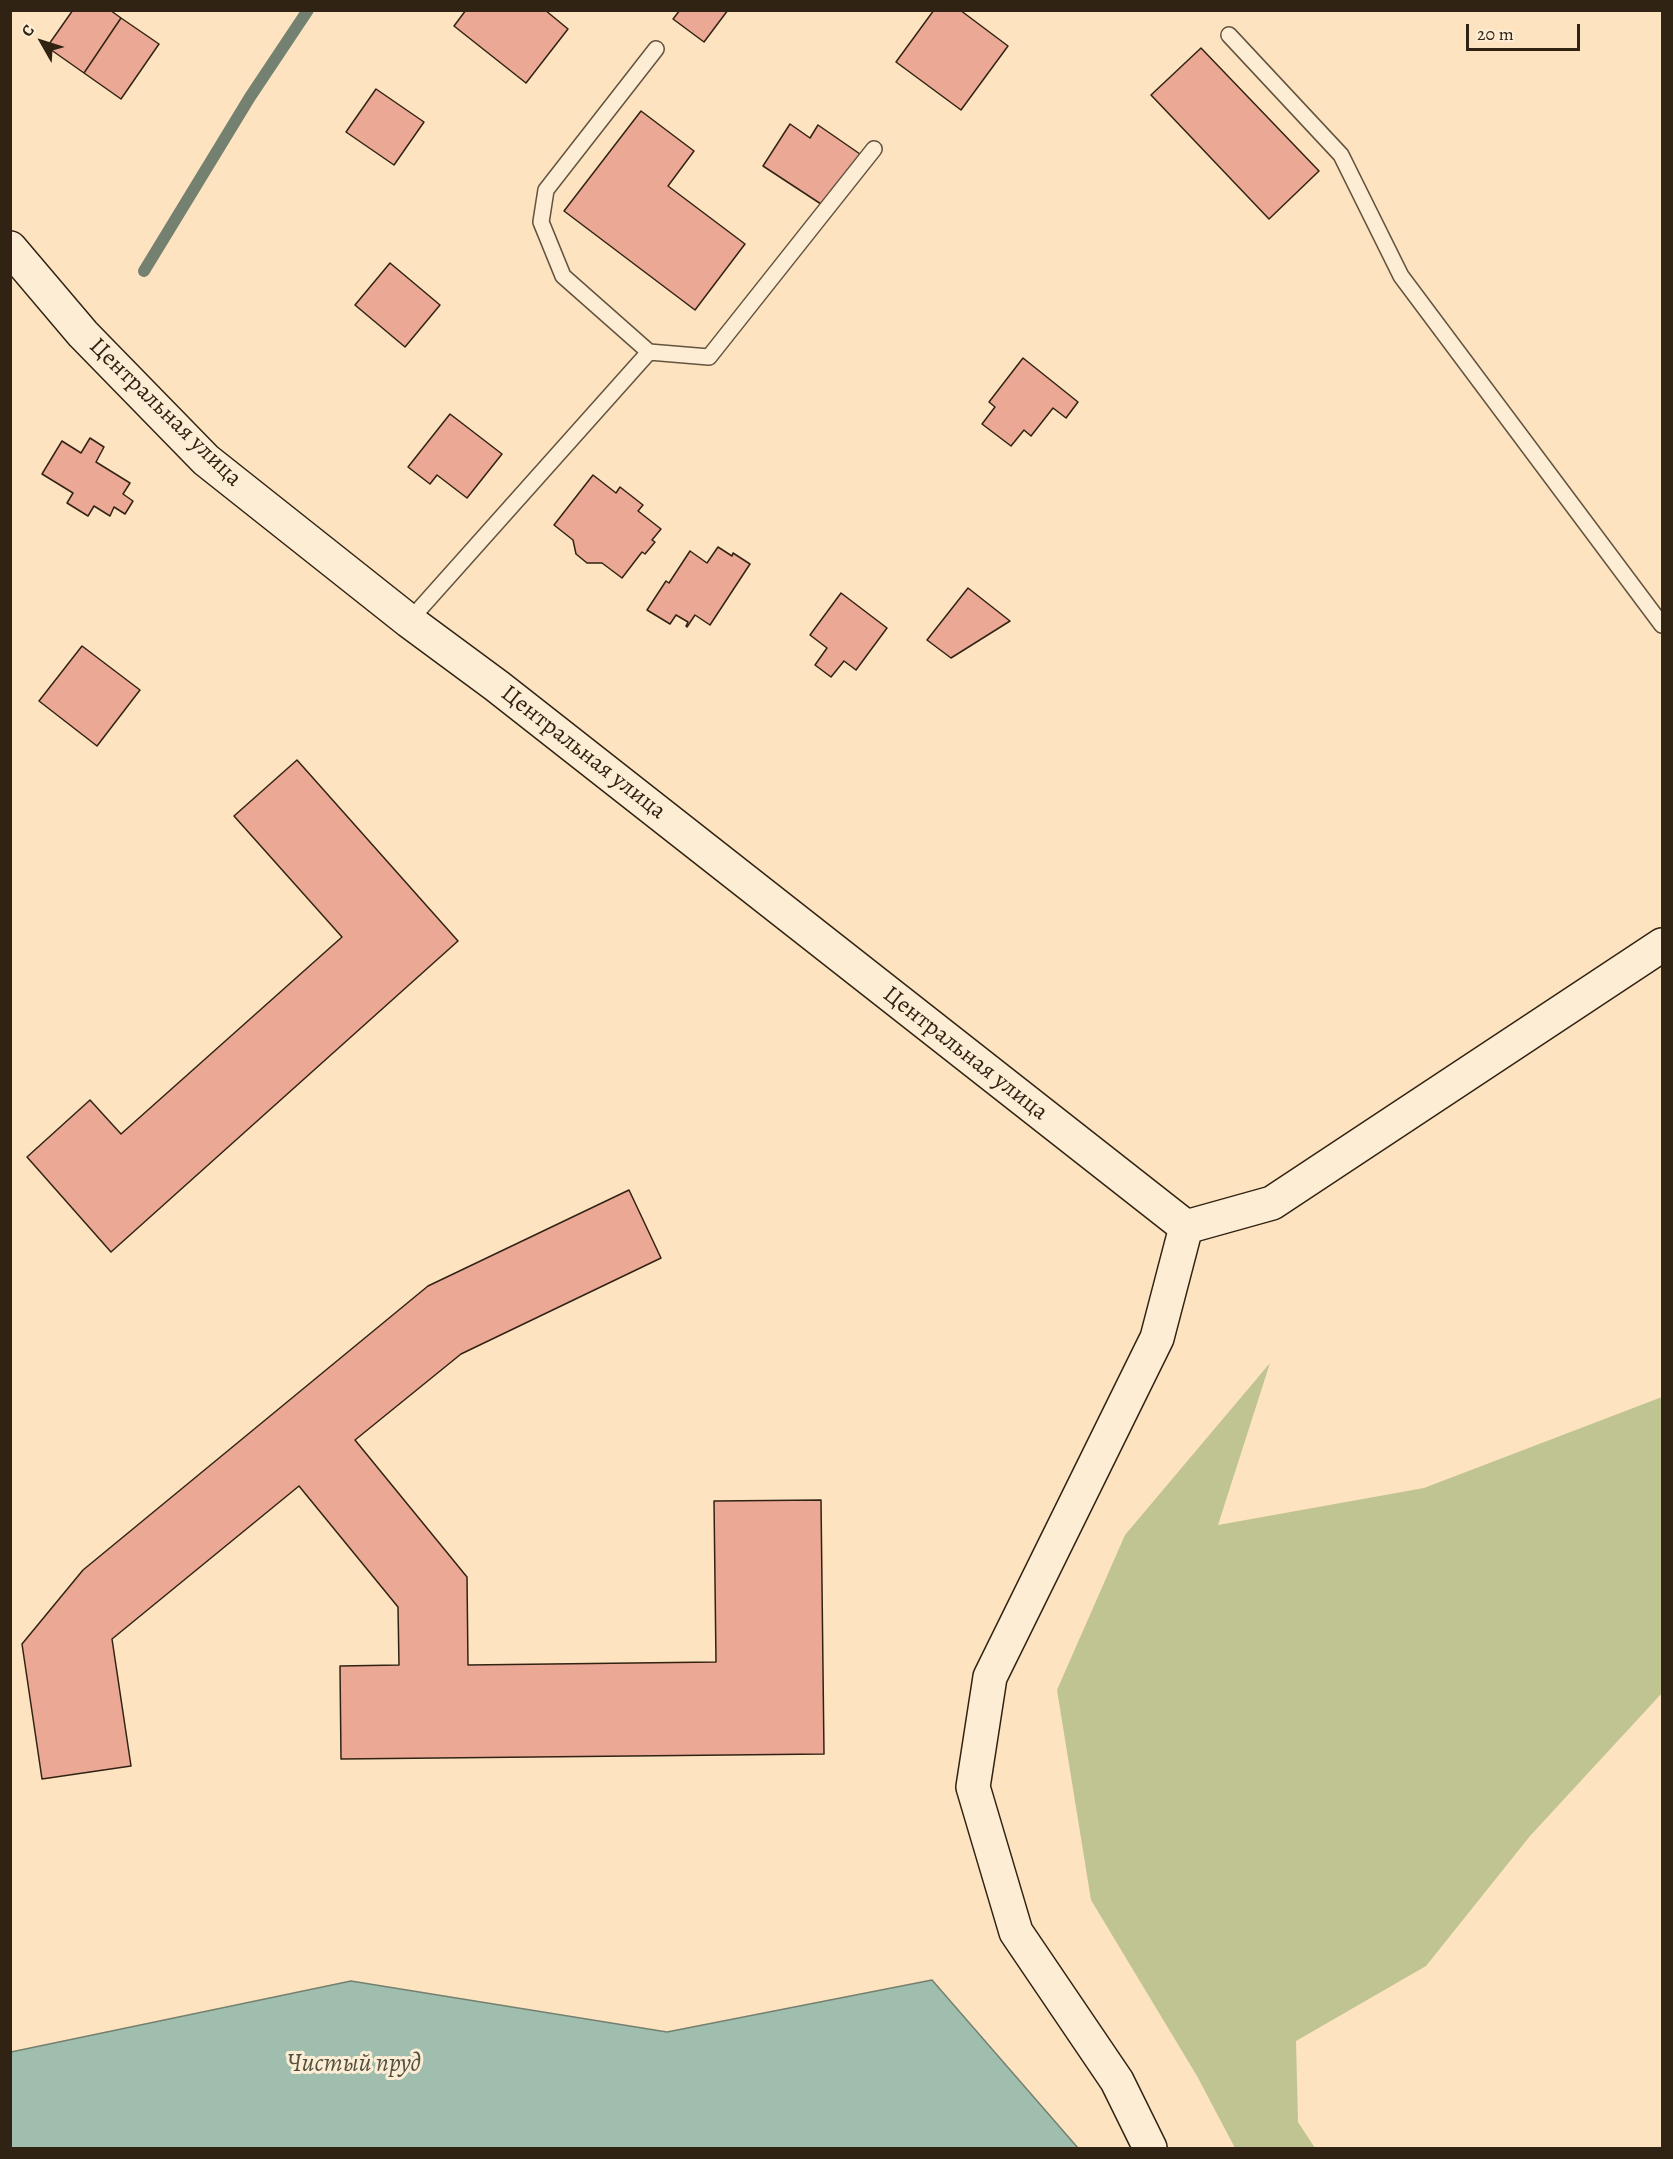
<!DOCTYPE html>
<html>
<head>
<meta charset="utf-8">
<style>
	body { margin:0 }
	#map { position:relative; width:1673px; height:2159px; overflow:hidden; background:#fde3bf; font-family:Alegreya,serif }
	canvas { display:block }
	.frame { position:absolute; inset:0; border:12px solid #312313; pointer-events:none }
	.north { position:absolute; left:12px; top:12px; width:60px; height:60px; -webkit-text-stroke:4px #feedd5; paint-order:stroke; rotate:309deg; font-size:16px; font-weight:700; line-height:24px; text-align:center; color:#312313 }
	.north::after { content:''; display:block; margin:auto; width:21px; height:27px; background:#312313; clip-path:polygon(50% 0,100% 100%,50% 72%,0 100%) }
	.scale { position:absolute; left:1466px; top:24px; width:114px; height:27px; box-sizing:border-box; border:3px solid #312313; border-top:0; padding-left:8px; font-size:18px; line-height:21px; white-space:nowrap; color:#312313; -webkit-text-stroke:4px #feedd5; paint-order:stroke }
</style>
</head>
<body>
<div id="map">
<canvas width="1673" height="2159"></canvas>
<div class="frame"></div>
<div class="north">С</div>
<div class="scale">20 m</div>
</div>
<script>
const g = document.querySelector('canvas').getContext('2d');
g.lineJoin = 'round';
function fillPath(path, color) {
  g.fillStyle = color;
  g.fill(path, 'evenodd');
}
function stroke(path, color, width, dash) {
  g.strokeStyle = color;
  g.lineWidth = width;
  g.lineCap = dash ? 'butt' : 'round';
  g.setLineDash(dash || []);
  g.stroke(path);
}
function drawText(font, color, halo, rows, align = 'center') {
  g.font = font + ' Alegreya,serif';
  g.lineWidth = 6;
  g.setLineDash([]);
  g.textBaseline = 'middle';
  g.strokeStyle = halo;
  g.fillStyle = color;
  for (const [text, x, y, turn = 0] of rows) {
    g.save();
    g.translate(x, y);
    g.rotate((+turn || 0) * Math.PI / 180);
    g.textAlign = isNaN(turn) ? turn : align;
    if (halo) g.strokeText(text, 0, 0);
    g.fillText(text, 0, 0);
    g.restore();
  }
}
fillPath(new Path2D(`
	M1270 1363 1218 1525 1424 1488 1662 1397V1693L1530 1836 1426 1966 1296 2041 1298 2122 1315 2148H1235L1197 2076 1091 1900 1057 1690 1125 1535Z`), '#bfc492');
const water = new Path2D(`
	M932 1980 1078 2148H11V2052L351 1981 667 2032Z`);
fillPath(water, '#a0beae');
stroke(water, '#748070', 1.5);
stroke(new Path2D(`
	M144 271 250 97 308 10`), '#748070', 12);
const building = new Path2D(`
	M73 10H110L121 18 84 73 47 47Z
	M466 10H545L568 29 526 83 454 26Z
	M680 10H728L704 42 673 19Z
	M934 10H960L1008 46 961 110 896 62Z
	M121 18 159 44 121 99 84 73Z
	M1201 48 1319 171 1269 219 1151 95Z
	M376 89 424 122 394 165 346 132Z
	M641 111 694 151 668 186 745 244 695 310 564 211Z
	M790 124 810 138 818 125 860 154 824 206 763 166Z
	M390 263 440 305 405 347 355 305Z
	M1023 358 1078 402 1066 418 1053 408 1031 436 1024 430 1011 446 982 424 995 407 989 402Z
	M450 414 502 454 467 498 437 475 430 484 408 467Z
	M90 438 104 447 96 462 130 483 123 494 133 501 125 514 114 507 110 516 94 506 88 516 67 503 73 493 42 474 62 441 81 453Z
	M593 475 616 493 620 487 643 505 638 511 661 529 652 540 655 542 645 554 642 552 622 578 602 563H587L576 554 573 540 554 525Z
	M718 547 732 556 733 553 750 564 710 625 695 615 687 627 686 626 688 622 676 615 670 624 647 610 666 581 669 583 690 551 707 563Z
	M968 588 1010 621 951 658 927 640Z
	M841 593 887 628 856 670 844 661 831 677 815 665 827 648 810 635Z
	M82 646 140 690 97 746 39 701Z
	M297 760 458 941 111 1252 27 1157 90 1100 121 1134 342 937 234 816Z
	M629 1190 661 1258 461 1354 355 1440 467 1577 468 1665 716 1662 714 1501 821 1500 824 1754 341 1759 340 1666 399 1665 398 1607 299 1486 112 1639 131 1766 42 1779 22 1644 83 1570 428 1286Z`);
fillPath(building, '#eba895');
stroke(building, '#312313', 1.5);
const service = new Path2D(`
	M1229 35 1341 155 1401 276 1662 625
	M649 352 563 276 541 222 546 190 656 49
	M409 621 649 352 709 357 874 149`);
const secondary = new Path2D(`
	M10 248 83 334 206 460 409 621 497 686 1186 1227
	M1186 1227 1272 1203 1662 945
	M1150 2148 1117 2081 1016 1932 973 1787 990 1677 1157 1338 1186 1227`);
stroke(service, '#64533e', 18);
stroke(secondary, '#312313', 36);
stroke(service, '#feedd5', 15);
stroke(secondary, '#feedd5', 33);
drawText('24px', '#312313', '#feedd5', [
	["Центральная улица",165,413,44],
	["Центральная улица",583,753,38],
	["Центральная улица",965,1054,38]
]);
drawText('italic 26px', '#525242', '#feedd5', [
	["Чистый пруд",354,2065]
]);
</script>
</body>
</html>
